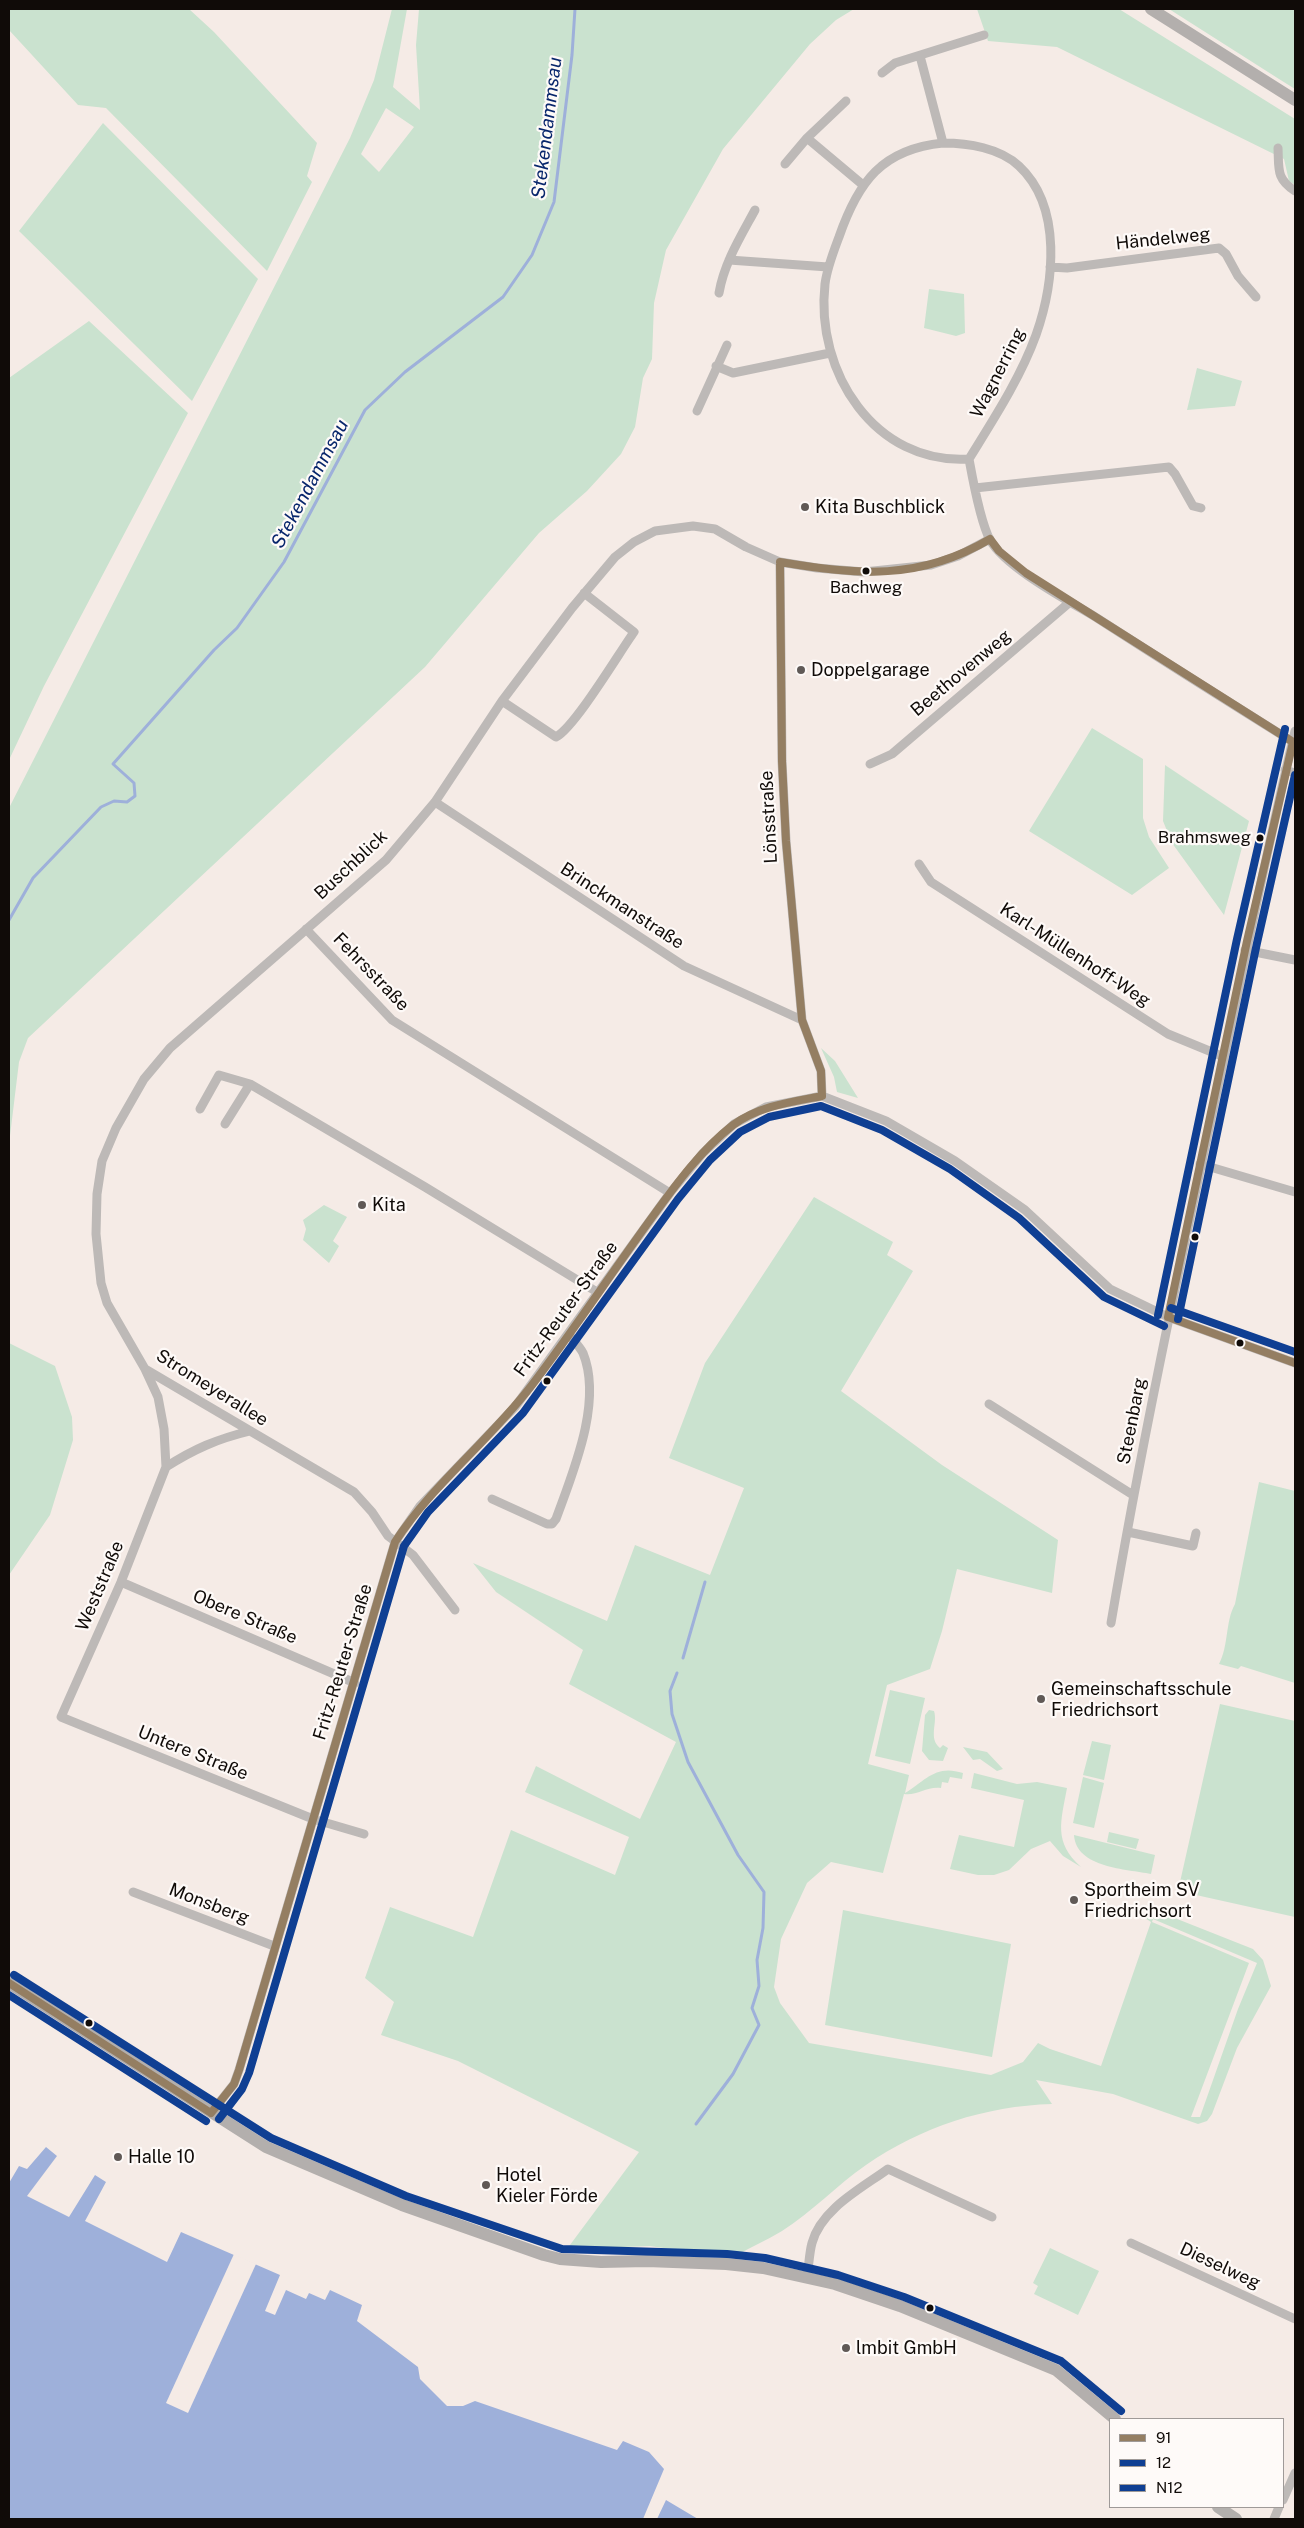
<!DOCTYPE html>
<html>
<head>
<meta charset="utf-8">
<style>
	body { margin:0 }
	#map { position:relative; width:1304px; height:2528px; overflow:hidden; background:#f5ebe6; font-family:"Public Sans",sans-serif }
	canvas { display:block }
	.frame { position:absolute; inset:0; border:10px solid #100b08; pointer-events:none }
	.legend { position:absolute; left:1109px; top:2418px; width:175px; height:90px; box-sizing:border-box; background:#fefaf8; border:1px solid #9f9a98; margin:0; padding:6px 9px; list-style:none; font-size:15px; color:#100b08 }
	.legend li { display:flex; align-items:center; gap:10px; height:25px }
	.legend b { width:25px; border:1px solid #9f9a98 }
</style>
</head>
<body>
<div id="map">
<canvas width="1304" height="2528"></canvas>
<div class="frame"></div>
<ul class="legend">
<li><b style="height:6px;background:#947e62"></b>91</li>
<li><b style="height:6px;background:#0f3f93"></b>12</li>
<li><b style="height:6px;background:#0f3f93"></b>N12</li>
</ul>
</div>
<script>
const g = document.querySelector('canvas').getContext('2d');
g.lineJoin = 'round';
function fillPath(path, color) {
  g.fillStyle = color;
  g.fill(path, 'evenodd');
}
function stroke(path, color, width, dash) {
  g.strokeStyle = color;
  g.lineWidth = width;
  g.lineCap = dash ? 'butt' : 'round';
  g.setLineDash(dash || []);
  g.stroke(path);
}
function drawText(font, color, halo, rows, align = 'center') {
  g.font = font + ' "Public Sans",sans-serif';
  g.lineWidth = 4.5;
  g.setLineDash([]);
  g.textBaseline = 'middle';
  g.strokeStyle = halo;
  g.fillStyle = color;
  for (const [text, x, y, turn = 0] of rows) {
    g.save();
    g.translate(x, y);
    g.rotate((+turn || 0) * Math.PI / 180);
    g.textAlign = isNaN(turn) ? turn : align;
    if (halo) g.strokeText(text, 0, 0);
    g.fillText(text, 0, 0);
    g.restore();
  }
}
fillPath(new Path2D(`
	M9 9H189L214 32 317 143 307 176 312 182 267 271 106 108 78 105 9 30Z
	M392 9H407L393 87 420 110 416 45 419 9H854L836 20 810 44 723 149 666 250 654 303 652 359 643 378 635 427 621 454 587 491 539 533 425 667 28 1038 19 1062 9 1144V808L350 138 374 80ZM386 108 414 127 379 172 361 154Z
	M977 9H1119L1295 119V185L1289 181 1284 159 1057 47 988 41Z
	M1169 9H1295V89L1279 79Z
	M103 123 258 279 192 401 19 231Z
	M929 289 964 294 965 333 956 336 924 328Z
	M89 321 188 413 44 686 9 760V378Z
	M1197 368 1242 381 1235 406 1187 410Z
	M1092 728 1143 759V818L1149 837 1169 868 1132 895 1029 831Z
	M1165 765 1249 821 1224 915 1172 843 1163 821Z
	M821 1048 835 1061 858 1098 837 1092 834 1077Z
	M814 1197 893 1242 887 1255 913 1271 841 1391 942 1465 1058 1540 1052 1593 957 1569 942 1631 930 1669 887 1685 868 1764 909 1775 905 1793C926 1780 936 1764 963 1773L962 1779 950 1777 948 1783 942 1782 941 1788C927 1786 917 1796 904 1794L883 1873 831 1862 807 1883 781 1939 774 1987 780 2003 809 2043 991 2075 1023 2062 1038 2043 1050 2049 1101 2066 1151 1922 1145 1918 1150 1911H1157L1253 1949 1263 1960 1271 1986 1237 2048 1212 2114 1207 2121 1198 2124 1113 2094 1036 2080 1052 2104C985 2106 921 2127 866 2165 837 2185 812 2212 782 2231 766 2241 748 2248 732 2258L650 2246 567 2249 639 2152 458 2061 381 2035 394 2002 365 1978 390 1907 473 1937 511 1830 615 1875 629 1837 525 1792 536 1766 640 1819 676 1742 569 1684 583 1650 496 1592 473 1563 607 1621 635 1545 710 1575 744 1488 669 1458 705 1363ZM1153 1919 1257 1963 1238 2009 1200 2117H1191L1249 1963 1152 1922Z
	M324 1205 347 1217 333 1241 339 1246 329 1263 303 1240 306 1229 303 1220Z
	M9 1343 55 1366 72 1417 73 1440 50 1515 9 1575Z
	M1259 1482 1295 1491V1683L1241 1666 1238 1669 1219 1664C1229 1645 1225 1622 1235 1604Z
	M890 1690 925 1698 910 1764 875 1756Z
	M1220 1704 1295 1721V1917L1178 1891Z
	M929 1710 934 1711C938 1723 928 1738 940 1748L943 1745 948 1748 943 1761 929 1760 922 1751 925 1715Z
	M1092 1741 1111 1745 1104 1780 1083 1775Z
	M963 1747 987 1752 1003 1769 997 1771 980 1759 973 1760Z
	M974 1773 1017 1784 1037 1782 1067 1788C1061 1821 1053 1842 1081 1867L1063 1856 1050 1841 1031 1849 1009 1870 994 1875H978L950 1869 959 1835 1014 1847 1024 1800 971 1788Z
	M1083 1777 1104 1783 1094 1828 1073 1823Z
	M1109 1832 1139 1839 1136 1849 1107 1842Z
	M1074 1835 1155 1855 1151 1874C1127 1869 1076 1868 1074 1835Z
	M843 1910 1011 1944 992 2057 825 2025Z
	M1050 2248 1099 2271 1078 2315 1034 2294 1038 2286 1033 2283Z`), '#cae2cf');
fillPath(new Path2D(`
	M46 2147 57 2156 27 2196 69 2217 95 2175 106 2182 85 2221 167 2262 181 2232 280 2275 265 2311 275 2315 286 2290 306 2299 309 2293 325 2300 330 2290 362 2305 357 2321 418 2367 420 2379 447 2406H463L475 2401 617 2450 623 2441 649 2452 664 2469 643 2519H9V2183L19 2166 27 2169Z
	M666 2500 698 2519H657Z`), '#9eb0da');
fillPath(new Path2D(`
	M234 2254 256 2264 188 2413 166 2403Z`), '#f5ebe6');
stroke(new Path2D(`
	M9 920 33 878 101 807 114 801 127 802 135 796 134 783 113 764 214 650 237 628 284 562 365 410 405 372 503 297 532 255 554 202 572 55 575 9
	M683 1658 705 1582
	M677 1673 670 1691 672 1714 688 1762 738 1855 764 1892 763 1928 757 1960 759 1986 752 2008 759 2025 733 2074 696 2124`), '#9eb0da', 3);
stroke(new Path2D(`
	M920 56 943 143
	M882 73 895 63 984 35
	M807 138 863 185
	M943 143C968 143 1000 148 1019 166 1063 207 1054 284 1036 335 1020 379 993 420 969 459 875 465 815 372 825 284 827 268 833 253 839 237 858 182 882 149 943 143Z
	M1278 148C1279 169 1276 179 1295 191
	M785 164 807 138 846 101
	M729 260 828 267
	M1050 267 1067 268 1219 248 1226 254 1238 276 1256 297
	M719 293C724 263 741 236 755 210
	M716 366 733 373 830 353
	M697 411 727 345
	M969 459C973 481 980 521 990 540 1006 568 1069 601 1097 618 1162 660 1227 701 1293 742
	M975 488 1169 467 1175 474 1193 506 1201 508
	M780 562 782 761 786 841 802 1020 821 1071 822 1096
	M502 701 556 737C575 727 619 653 634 632L584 593
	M870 764 892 754 1070 602
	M1285 770 1295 773
	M435 802 684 966 802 1020
	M919 864 931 882 1168 1034 1224 1057
	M306 929 392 1020 670 1193
	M1245 950 1295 960
	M200 1109 219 1075 250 1084 425 1187 597 1292
	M225 1124 250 1084
	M1200 1164 1295 1192
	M145 1369 158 1397 164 1429 166 1467 121 1582 61 1717 313 1819 364 1834
	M989 1404 1133 1495
	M166 1467C194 1449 217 1439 250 1431
	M492 1499 547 1524H552L556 1519C573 1472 603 1402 583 1353 580 1347 574 1341 569 1335
	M1128 1532 1193 1546 1196 1533
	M121 1582 355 1683
	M455 1610 413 1555 388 1536 372 1512 354 1492 145 1369 107 1303 101 1283 96 1234 97 1194 102 1161 116 1128 144 1079 170 1048 386 860 435 802 502 701 572 608 615 557 634 542 655 531 693 526 715 529 746 547 780 562 817 568 864 572 931 565 958 556 990 539
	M1111 1623C1143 1434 1184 1246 1224 1058 1247 949 1269 840 1295 731
	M133 1892 274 1946
	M211 2113 234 2084 239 2070 395 1542 420 1506 515 1407 670 1193 703 1153 734 1124 766 1107 822 1096 886 1121 955 1161 1025 1210 1110 1289 1168 1317 1295 1363
	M1131 2243 1295 2319
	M807 2277C809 2266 809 2254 812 2243 821 2209 862 2188 888 2169L992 2217
	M1283 2500 1295 2473
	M1274 2519 1279 2507`), '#bdb9b7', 9);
stroke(new Path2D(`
	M1151 9 1295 100
	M9 1983 266 2147 402 2205 544 2255 560 2259 601 2262 647 2261 726 2264 763 2268 835 2284 900 2306 1056 2370 1115 2419
	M1218 2507 1236 2519`), '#b3afad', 12);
stroke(new Path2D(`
	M990 539 999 551 1026 573 1293 742
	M780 562 782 761 786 841 802 1020 821 1071 822 1096
	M780 562C858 575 919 581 990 539
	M1168 1317 1247 941 1293 742
	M1168 1317 1295 1363
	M9 1983 211 2113
	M211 2113 234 2084 239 2070 395 1542C433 1484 489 1441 532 1385 574 1330 612 1272 653 1216 677 1183 701 1150 733 1125 759 1106 791 1102 822 1096`), '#947e62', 8);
stroke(new Path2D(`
	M1178 1319 1257 943 1295 775
	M9 1995 206 2121
	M219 2119 242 2089 249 2073 404 1546 428 1512 523 1413 678 1199 710 1160 740 1132 769 1117 821 1106 882 1130 950 1169 1019 1218 1104 1297 1164 1326`), '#0f3f93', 8);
stroke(new Path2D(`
	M1171 1308 1295 1352
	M1158 1315 1237 939 1285 729
	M14 1975 271 2138 406 2196 562 2249 727 2254 765 2258 838 2275 904 2297 1061 2361 1121 2411`), '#0f3f93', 8);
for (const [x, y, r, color] of [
	[805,507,5,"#605956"],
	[866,571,4.5,"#100b08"],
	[801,670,5,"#605956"],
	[1260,838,4.5,"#100b08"],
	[362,1205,5,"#605956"],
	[1195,1237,4.5,"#100b08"],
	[1240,1343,4.5,"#100b08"],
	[547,1381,4.5,"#100b08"],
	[1041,1699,5,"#605956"],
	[1074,1900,5,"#605956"],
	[89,2023,4.5,"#100b08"],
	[118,2157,5,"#605956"],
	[486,2185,5,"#605956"],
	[930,2308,4.5,"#100b08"],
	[846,2348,5,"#605956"]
]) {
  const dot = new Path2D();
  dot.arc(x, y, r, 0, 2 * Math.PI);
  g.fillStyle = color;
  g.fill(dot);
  stroke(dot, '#fefaf8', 2);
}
drawText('17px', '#100b08', '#fefaf8', [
	["Bachweg",866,588],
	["Brahmsweg",1251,838,"right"]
]);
drawText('18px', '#100b08', '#fefaf8', [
	["Händelweg",1163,239,-6],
	["Wagnerring",998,373,-63],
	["Beethovenweg",961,673,-40],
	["Lönsstraße",769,817,-93],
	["Buschblick",351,865,-43],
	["Brinckmanstraße",622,906,33],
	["Karl-Müllenhoff-Weg",1075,955,33],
	["Fehrsstraße",371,972,46],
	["Fritz-Reuter-Straße",566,1309,-54],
	["Stromeyerallee",212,1388,32],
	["Steenbarg",1132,1421,-79],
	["Weststraße",100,1586,-67],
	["Obere Straße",245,1617,23],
	["Fritz-Reuter-Straße",343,1662,-73],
	["Untere Straße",193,1753,22],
	["Monsberg",209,1904,21],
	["Dieselweg",1220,2266,25]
]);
drawText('18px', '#100b08', '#fefaf8', [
	["Kita Buschblick",815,507],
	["Doppelgarage",811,670],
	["Kita",372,1205],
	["Gemeinschaftsschule",1051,1689],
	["Friedrichsort",1051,1710],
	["Sportheim SV",1084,1890],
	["Friedrichsort",1084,1911],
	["Halle 10",128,2157],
	["Hotel",496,2175],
	["Kieler Förde",496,2196],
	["lmbit GmbH",856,2348]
], 'left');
drawText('italic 19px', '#08266c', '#fefaf8', [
	["Stekendammsau",547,128,-83],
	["Stekendammsau",310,484,-62]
]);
</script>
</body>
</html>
